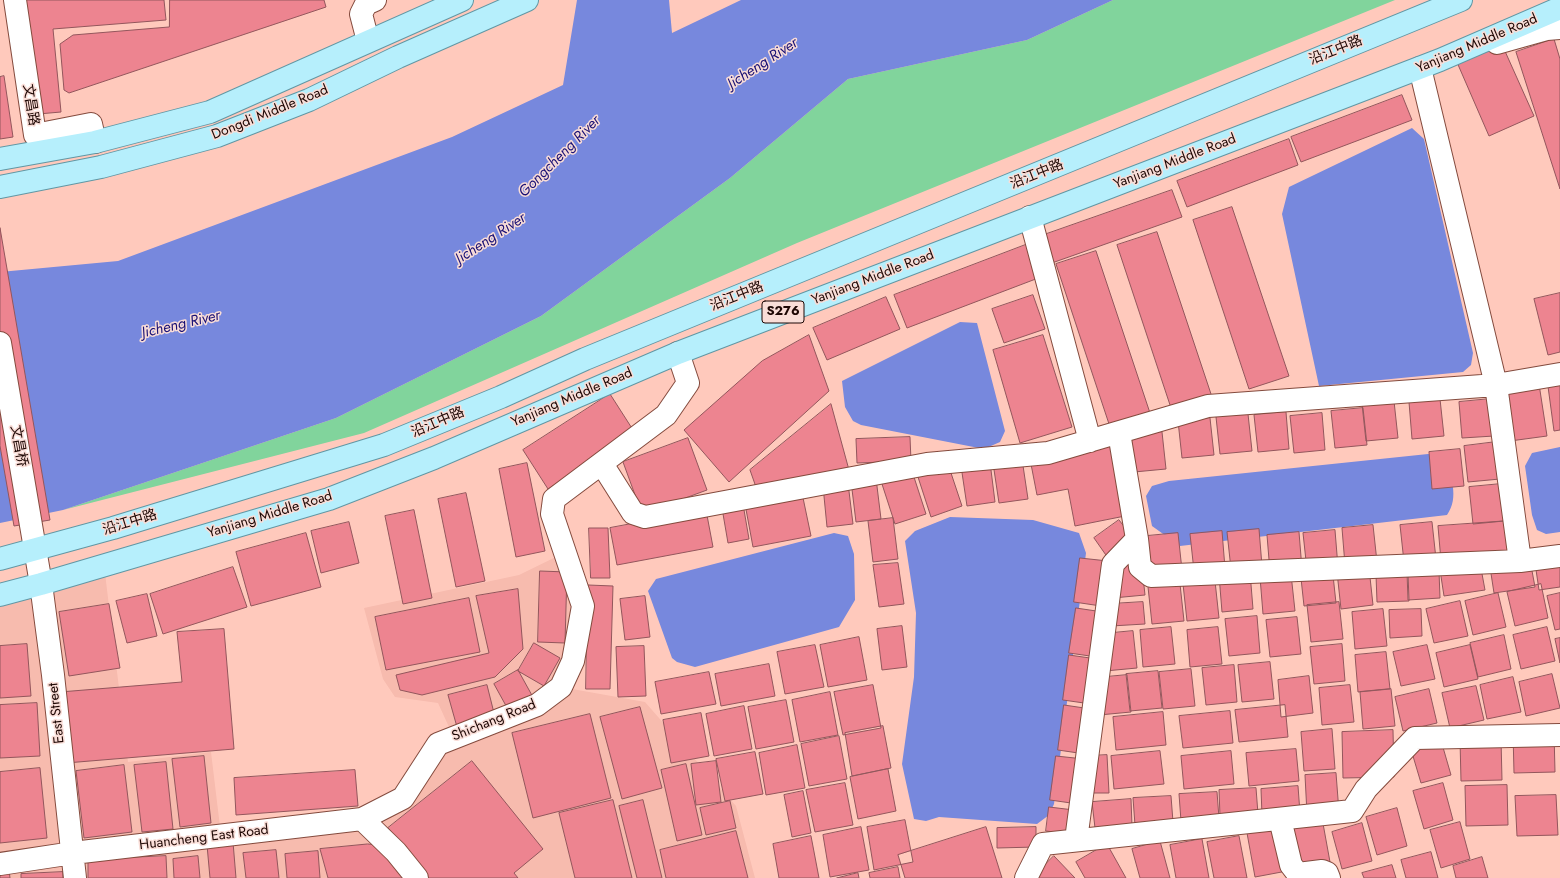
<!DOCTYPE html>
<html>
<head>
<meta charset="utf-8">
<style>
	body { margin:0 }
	canvas { display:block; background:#ffc9bc }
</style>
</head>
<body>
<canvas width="1560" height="878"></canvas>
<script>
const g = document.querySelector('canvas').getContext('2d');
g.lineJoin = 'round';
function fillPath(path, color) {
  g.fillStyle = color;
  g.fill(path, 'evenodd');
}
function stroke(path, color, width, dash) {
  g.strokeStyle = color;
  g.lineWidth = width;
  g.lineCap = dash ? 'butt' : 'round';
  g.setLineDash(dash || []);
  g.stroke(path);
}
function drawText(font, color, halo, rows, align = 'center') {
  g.font = font + ' Jost,"Noto Sans SC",sans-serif';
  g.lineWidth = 3;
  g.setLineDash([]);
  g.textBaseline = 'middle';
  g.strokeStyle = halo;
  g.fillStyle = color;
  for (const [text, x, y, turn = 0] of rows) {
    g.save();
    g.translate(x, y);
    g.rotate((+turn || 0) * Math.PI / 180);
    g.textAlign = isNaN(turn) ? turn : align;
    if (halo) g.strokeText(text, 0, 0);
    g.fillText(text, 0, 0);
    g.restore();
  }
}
fillPath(new Path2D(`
	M566 552 583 606 561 687 645 702 736 806 755 878H0V595L104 565 128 762 211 752 221 835 362 819 403 798 454 738 438 703 395 697 383 679 364 608 519 575Z`), '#f7bbae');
fillPath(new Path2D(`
	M1113 0H1395L797 243 364 433 63 510 336 418 541 316 730 178 848 79 1027 40Z`), '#81d49c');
fillPath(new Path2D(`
	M577 0H669L672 33 741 0H1113L1027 40 848 79 730 178 541 316 336 418 63 510 0 523V272L118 261 452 137 563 85Z
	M1412 128 1424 139 1473 353 1471 365 1463 372 1319 386 1282 214 1289 187Z
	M960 322 977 323 1005 431 1000 442 984 449 861 425 853 421 845 407 842 381Z
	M1560 447V532L1546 534 1537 530 1532 515 1525 466 1532 453Z
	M1428 454 1446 456C1450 476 1460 497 1447 515L1180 546 1152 526 1146 496 1152 486 1169 481Z
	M950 517 1033 520 1079 533 1086 553 1054 804 1049 815 1037 824 939 817 926 821 914 819 902 764 914 677 916 613 905 541 915 531Z
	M834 533 848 536 854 554 855 600 839 627 695 667 677 662 672 658 648 591 656 579Z`), '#78d');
const building = new Path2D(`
	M17 0H164L166 20 53 29 61 112 27 115Z
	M170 0H324L326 7 69 93 64 90 60 44 73 35 169 27Z
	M1554 39 1560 59V189L1516 52Z
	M1500 40 1534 116 1489 136 1456 60Z
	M4 76 13 137 0 139V77Z
	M1402 95 1412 120 1301 162 1291 137Z
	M1289 139 1298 165 1187 207 1177 181Z
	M1172 190 1182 217 1049 264 1041 236Z
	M1232 207 1289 376 1249 389 1193 220Z
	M0 228 50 520 14 526 0 446Z
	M1157 232 1213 400 1173 414 1117 245Z
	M1028 244 1041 277 907 328 894 295Z
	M1096 251 1152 419 1112 433 1056 264Z
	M1560 293V352L1548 355 1534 299Z
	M1033 295 1045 329 1004 343 992 309Z
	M886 297 900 329 827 360 813 328Z
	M809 335 829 391 729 482 684 430 762 361Z
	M1043 335 1072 427 1020 443 993 350Z
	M1560 377V430L1554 431 1547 379Z
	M1539 384 1547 436 1510 441 1503 389Z
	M610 394 635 433 548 489 523 450Z
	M1440 399 1444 436 1412 439 1409 402Z
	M1490 399 1494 436 1462 438 1459 402Z
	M1394 401 1398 438 1366 441 1362 404Z
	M831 404 849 470 757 490 750 470Z
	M1363 408 1367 445 1335 448 1331 411Z
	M1286 412 1289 449 1258 452 1254 415Z
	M1322 413 1325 450 1294 453 1290 416Z
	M1248 414 1252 451 1220 454 1216 417Z
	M1210 418 1214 455 1182 458 1178 421Z
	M1162 432 1166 469 1134 472 1131 435Z
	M910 437 911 461 857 463 856 439Z
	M688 438 707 490 642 514 623 462Z
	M1496 442 1500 479 1468 482 1464 446Z
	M1111 443 1125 516 1075 526 1068 489 1037 495 1030 459Z
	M1460 449 1464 486 1432 489 1429 452Z
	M1022 459 1028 499 999 503 993 463Z
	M990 462 995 502 967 506 961 466Z
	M527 463 545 551 516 557 499 469Z
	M948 464 962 506 931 517 917 474Z
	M912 471 926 514 895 524 881 481Z
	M876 478 881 519 856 522 851 481Z
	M848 483 853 524 827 527 823 486Z
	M1501 484 1504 521 1473 524 1469 487Z
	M466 493 485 581 456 587 438 499Z
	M802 493 811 536 753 547 745 504Z
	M743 504 749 539 728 543 722 508Z
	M414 510 432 598 403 604 385 516Z
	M706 510 713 547 617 565 610 528Z
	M893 518 898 559 873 562 868 521Z
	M1119 520 1134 539 1108 558 1094 538Z
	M1509 521 1511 556 1441 561 1438 526Z
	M349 522 359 563 321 573 311 531Z
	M1432 522 1436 559 1404 562 1400 525Z
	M1373 525 1377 562 1345 565 1342 528Z
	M589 528H608L610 578H591Z
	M1259 529 1262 566 1231 569 1227 532Z
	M1335 530 1338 567 1307 570 1303 533Z
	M1222 531 1225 568 1194 571 1190 534Z
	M1299 532 1302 569 1270 572 1267 535Z
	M306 533 321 587 251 606 236 552Z
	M1178 533 1182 570 1150 573 1147 536Z
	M1080 558 1108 561 1101 606 1074 602Z
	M1141 558 1145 595 1113 598 1110 561Z
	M1560 559V587L1539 590 1535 563Z
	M1530 560 1535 587 1494 593 1490 567Z
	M898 563 904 604 879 607 873 565Z
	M1480 563 1485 590 1444 596 1440 570Z
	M1332 566 1336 603 1304 606 1300 569Z
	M233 567 247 607 163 634 150 594Z
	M1369 568 1373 605 1341 609 1337 572Z
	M540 571 567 572 565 643 538 642Z
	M1439 571 1440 598 1408 600 1407 572Z
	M1250 572 1253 609 1222 612 1219 575Z
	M1408 573 1409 601 1377 602 1376 575Z
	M1291 574 1295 611 1263 614 1260 577Z
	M1215 581 1219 618 1187 621 1183 584Z
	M1180 584 1184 621 1152 624 1148 587Z
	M1541 584 1548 618 1515 626 1507 592Z
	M588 585 613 586 610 689H586Z
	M518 589 523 649 495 677 422 695 400 690 396 675 489 653 476 596Z
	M1498 593 1506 627 1473 635 1465 601Z
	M1560 593V629L1555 630 1547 596Z
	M147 594 157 636 127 643 116 601Z
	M645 596 650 637 625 640 620 599Z
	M469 598 480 652 386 670 375 617Z
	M1460 601 1468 636 1434 643 1426 609Z
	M1143 602 1145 624 1111 626 1110 604Z
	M1339 602 1343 639 1311 642 1307 605Z
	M109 604 120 668 69 676 59 612Z
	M1076 608 1103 612 1097 657 1069 653Z
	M1383 609 1387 646 1355 649 1352 612Z
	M1421 609 1422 636 1390 638 1389 610Z
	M1257 616 1260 653 1229 656 1225 619Z
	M1297 617 1301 654 1270 657 1266 620Z
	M902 626 907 667 882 670 877 629Z
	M1171 627 1175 664 1143 667 1140 630Z
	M1218 627 1222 664 1190 667 1187 630Z
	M1547 627 1555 661 1521 669 1513 635Z
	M224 629 234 749 66 763 60 692 182 682 177 632Z
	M1133 631 1137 668 1105 671 1102 634Z
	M1504 635 1511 669 1478 677 1470 643Z
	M859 637 867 680 828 687 820 645Z
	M1560 638V663L1555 639Z
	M534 643 560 658 544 686 518 671Z
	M27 644 31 696 0 698V646Z
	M1342 644 1345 681 1314 684 1310 647Z
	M815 645 824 687 785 694 777 652Z
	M1427 645 1435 679 1401 686 1393 652Z
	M1470 645 1478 679 1444 687 1436 653Z
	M644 646 646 696 618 697 616 647Z
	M1386 652 1390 689 1358 692 1355 655Z
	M1069 655 1097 659 1091 704 1063 700Z
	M1270 662 1274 699 1242 702 1238 665Z
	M769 664 775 696 721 706 715 674Z
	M1234 665 1237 702 1206 705 1202 668Z
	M1191 669 1195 706 1163 709 1159 672Z
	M518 670 534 699 510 713 494 684Z
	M1158 671 1162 708 1130 711 1126 674Z
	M709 672 716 704 661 714 655 682Z
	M1552 674 1560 708 1526 716 1519 682Z
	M1127 675 1131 712 1099 715 1095 678Z
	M1309 676 1313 713 1281 717 1278 680Z
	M1513 677 1521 712 1487 719 1480 685Z
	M487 685 495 717 457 727 448 695Z
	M873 685 881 728 843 735 834 692Z
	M1350 685 1354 722 1322 725 1319 688Z
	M1476 686 1484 720 1450 728 1442 693Z
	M1391 689 1395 726 1363 729 1360 692Z
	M1429 689 1437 723 1403 731 1395 697Z
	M830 692 838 735 800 742 792 700Z
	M786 700 794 742 756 749 748 707Z
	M37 703 40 756 0 758V705Z
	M1064 705 1091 709 1085 754 1058 750Z
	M1285 705 1288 737 1239 742 1235 710Z
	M744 706 752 749 714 756 706 714Z
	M640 707 662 788 622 799 600 717Z
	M1230 711 1233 743 1183 748 1179 716Z
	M1163 712 1166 745 1116 750 1113 717Z
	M701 713 709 756 671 763 663 720Z
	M590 714 611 798 533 818 512 733Z
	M883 726 891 768 852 776 845 733Z
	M1332 729 1335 769 1304 771 1301 732Z
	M1393 730 1394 777 1343 778 1342 732Z
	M1554 732 1555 772 1514 773 1513 733Z
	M839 736 847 779 809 786 801 744Z
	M1440 737 1451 775 1421 783 1410 746Z
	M1501 739 1502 780 1461 781 1460 740Z
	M797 745 805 788 766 795 759 753Z
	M1296 749 1299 781 1249 786 1246 753Z
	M1160 751 1164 784 1114 789 1111 756Z
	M1231 751 1234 784 1184 789 1181 756Z
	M755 752 763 794 725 801 716 759Z
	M1107 755 1109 793H1092L1090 756Z
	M204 756 211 823 180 827 172 759Z
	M1056 756 1084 759 1078 804 1050 800Z
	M472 761 543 849 514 873 518 878H428L388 828Z
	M716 761 721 802 696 805 691 764Z
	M166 762 173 829 142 832 134 765Z
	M686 764 702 835 677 841 661 770Z
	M124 765 132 832 84 838 76 771Z
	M40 768 47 838 0 843V772Z
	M888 769 896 811 858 819 850 777Z
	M355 770 358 806 236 815 234 778Z
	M1336 773 1339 812 1307 814 1305 775Z
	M845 783 853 825 815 832 806 790Z
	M1443 783 1453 820 1424 829 1413 791Z
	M1507 785 1508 825 1466 826 1465 786Z
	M1298 786 1300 813 1262 815 1261 789Z
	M1256 788 1258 814 1220 816 1219 790Z
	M803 791 811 833 792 837 784 795Z
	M1217 792 1219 818 1181 821 1179 794Z
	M1556 795 1558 835 1517 836 1515 796Z
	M1171 796 1173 822 1135 825 1133 798Z
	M1131 799 1132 826 1095 828 1092 802Z
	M613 800 632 878H575L559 813Z
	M643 800 662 878H637L619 806Z
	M730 801 736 828 706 835 700 808Z
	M1049 807 1074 810 1071 834 1046 831Z
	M1397 808 1407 846 1377 855 1366 817Z
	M1322 818 1330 862 1298 867 1290 824Z
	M905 820 913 862 874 870 867 827Z
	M1460 822 1470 859 1441 868 1430 830Z
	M1362 823 1372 861 1342 869 1332 832Z
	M861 827 869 870 830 877 823 835Z
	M986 827 1002 878H905L898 855Z
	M1036 827V847L997 848V828Z
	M1279 827 1287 871 1255 877 1247 833Z
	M736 831 748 878H666L660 850Z
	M811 836 819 878H779L773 844Z
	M1239 836 1247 878H1214L1207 842Z
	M1202 839 1209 878H1176L1170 845Z
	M1160 841 1170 878H1140L1132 849Z
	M233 842 236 878H210L207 845Z
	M368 844 378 845 405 878H328L320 849Z
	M1107 844 1126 878H1085L1076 862Z
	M276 850 279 878H246L243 853Z
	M318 851 320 878H287L285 854Z
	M1431 852 1438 878H1406L1401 860Z
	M166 856 167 878H88V860Z
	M198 856 200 878H174L173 859Z
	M1054 856 1075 878H1032Z
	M1482 857 1488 878H1456L1453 866Z
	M1392 865 1396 878H1364L1362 873Z
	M898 867 900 878H870L869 873Z
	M9 870 10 878H0V871Z
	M63 872V878H21V874Z
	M858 873 859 878H837Z`);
fillPath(building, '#ed8490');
stroke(building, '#93565c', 1);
const minor = new Path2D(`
	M15 0 35 135 91 124 95 142
	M368 41 361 14 366 4 375 0
	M1497 43 1547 29 1560 28
	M1420 68 1496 385 1520 561
	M1030 217 1090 441
	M0 343 41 584 53 675 75 878
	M602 464 633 513 645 517 927 464 1048 453 1208 406 1496 385 1560 374
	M1137 539 1140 567 1151 576 1520 561 1560 556
	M362 819 403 798 438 744 537 705 561 687 573 661 583 606 552 514 554 499 666 415 688 383 678 353
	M1280 819 1291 865 1298 874 1322 871 1327 873 1329 878
	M1076 840 1113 564 1137 539 1119 433
	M0 864 73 853 362 819 396 852 417 878
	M1026 878 1043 844 1352 811 1366 789 1415 738 1560 735`);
const major = new Path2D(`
	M0 159 95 142 210 112 462 0
	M0 187 101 167 217 136 309 100 398 57 527 0
	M0 559 113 528 384 445 501 397 585 359 1461 0
	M0 595 41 584 329 499 434 458 678 353 1440 60 1560 8`);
stroke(minor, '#844b3e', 24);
stroke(major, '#6197a4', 24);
stroke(minor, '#fff', 22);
stroke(major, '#b6effc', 22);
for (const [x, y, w] of [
	[783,312,42]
]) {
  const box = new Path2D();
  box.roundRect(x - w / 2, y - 11, w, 22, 3);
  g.fillStyle = '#f9ddd7';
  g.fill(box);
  stroke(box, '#1d0704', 1);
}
drawText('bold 13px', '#1d0704', null, [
	["S276",783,312]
]);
drawText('14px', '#1d0704', '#f9ddd7', [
	["Yanjiang Middle Road",1477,44,-23],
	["沿江中路",1336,51,-22],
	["文昌路",30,105,81],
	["Dongdi Middle Road",270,113,-22],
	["Yanjiang Middle Road",1175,162,-21],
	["沿江中路",1037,175,-22],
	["Yanjiang Middle Road",873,278,-21],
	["沿江中路",737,297,-22],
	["Yanjiang Middle Road",572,398,-23],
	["沿江中路",438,423,-23],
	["文昌桥",18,446,80],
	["Yanjiang Middle Road",270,515,-17],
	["沿江中路",130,523,-17],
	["East Street",57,713,-96],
	["Shichang Road",494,721,-22],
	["Huancheng East Road",204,838,-7]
]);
drawText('italic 15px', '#1a1175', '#f9ddd7', [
	["Jicheng River",763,64,-33],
	["Gongcheng River",560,157,-45],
	["Jicheng River",491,239,-33],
	["Jicheng River",181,325,-13]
]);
</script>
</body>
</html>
